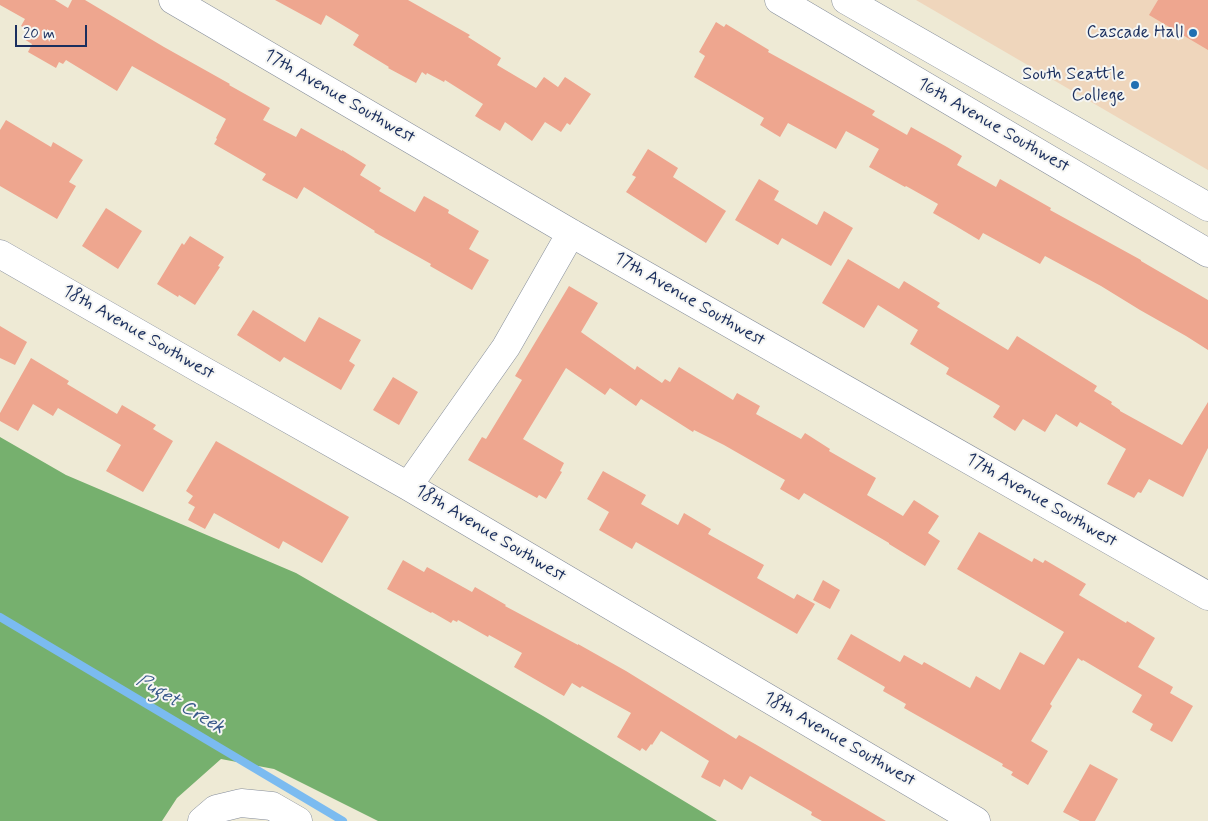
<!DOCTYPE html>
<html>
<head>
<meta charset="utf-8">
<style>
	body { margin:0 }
	#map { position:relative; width:1208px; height:821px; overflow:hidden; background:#eeead5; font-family:Mynerve,sans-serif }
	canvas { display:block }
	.scale { position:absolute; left:15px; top:25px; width:72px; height:22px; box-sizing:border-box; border:2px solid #1b2f5e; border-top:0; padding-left:6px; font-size:15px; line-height:18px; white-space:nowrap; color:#1b2f5e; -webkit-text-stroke:4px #f6f6f2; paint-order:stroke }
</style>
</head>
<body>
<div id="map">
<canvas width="1208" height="821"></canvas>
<div class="scale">20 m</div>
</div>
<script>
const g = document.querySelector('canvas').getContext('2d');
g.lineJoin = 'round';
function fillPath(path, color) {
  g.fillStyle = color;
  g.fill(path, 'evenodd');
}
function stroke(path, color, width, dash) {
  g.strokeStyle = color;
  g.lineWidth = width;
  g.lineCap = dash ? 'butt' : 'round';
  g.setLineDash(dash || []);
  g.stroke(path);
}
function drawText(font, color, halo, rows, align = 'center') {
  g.font = font + ' Mynerve,sans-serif';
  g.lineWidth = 4;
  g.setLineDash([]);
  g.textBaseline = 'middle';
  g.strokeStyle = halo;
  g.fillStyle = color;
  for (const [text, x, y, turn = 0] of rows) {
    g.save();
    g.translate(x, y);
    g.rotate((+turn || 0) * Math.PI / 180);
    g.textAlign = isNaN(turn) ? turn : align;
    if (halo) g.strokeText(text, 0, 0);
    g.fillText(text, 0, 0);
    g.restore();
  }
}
fillPath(new Path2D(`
	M916 0H1208V170Z`), '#efd6bc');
fillPath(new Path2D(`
	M0 437 66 475 296 573 543 716 717 821H378L274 769 221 759 177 798 162 821H0Z`), '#76b06e');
stroke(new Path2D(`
	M0 617 343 821`), '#7bbbf0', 8);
fillPath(new Path2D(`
	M0 0H55L68 8 72 0H85L164 47 230 84 229 85 270 108 263 120 296 137 301 128 342 151V150L366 165 360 175 381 188 379 191 415 212 424 196 449 210 448 213 479 231 469 249 489 260 472 290 430 266 431 264 374 232 375 231 304 187 297 199 262 180 266 174 214 144 217 139 216 138 226 119 132 66 117 91 66 60 63 64 59 62 56 68 28 52 32 44 24 39 29 31 21 26 25 19 0 5Z
	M275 0H408L470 35 468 37 501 58 497 65 536 88 544 77 558 87 565 77 591 94 570 125 567 123 561 132 545 122 532 141 505 122 500 131 475 116 483 104 445 80 444 82 427 73 426 75 422 72 416 83 388 68 389 67 353 45 359 35 326 15 321 25Z
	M1158 0H1208V50L1149 15Z
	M716 22 724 27 726 24 769 50 768 52 875 111 872 115 907 135 911 127 947 147 962 156 957 165 996 187 1000 179 1051 208 1050 210 1141 260V261L1208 300V350L1186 336 1140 310 1101 286 1045 256 1040 264 983 233 979 240 954 225 933 213 938 204 906 186 905 187 869 167 879 149 846 131 836 149 788 123 780 137 760 125 764 118 694 77 705 56 699 52Z
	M6 120 51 147 53 142 83 160 69 182 76 186 57 219 0 186V130Z
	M648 149 678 168 673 177 726 211 706 243 626 192 636 177 632 175Z
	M759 179 779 191 774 200 817 225 824 211 853 228 831 266 782 238 778 245 735 220Z
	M106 208 142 231 118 269 82 246Z
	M190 236 224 257 218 266 220 267 195 305 179 295 178 297 157 284 182 243 184 245Z
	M848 259 899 289 904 281 940 303 937 307 1008 350 1017 336 1097 386 1094 391 1112 402 1111 404 1120 410V411L1182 445 1208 402V448L1183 497 1149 479 1141 493 1138 492 1134 498 1107 484 1126 449 1080 422 1077 427 1056 414 1045 432 1023 419 1015 431 993 417 1000 406 946 374 949 368 910 344 918 330 878 305 864 328 822 303Z
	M569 286 598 303 581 332 635 370 637 366 662 383 665 379 670 382 679 367 733 400 737 393 760 406 756 414 801 439 805 433 830 449 829 451 876 478 867 495 903 516 914 500 939 516 928 533 940 541 925 566 889 544V543L804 493 799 500 780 489 785 480 724 445 694 430 693 432 641 399 636 406 610 388 605 395 566 368 523 439 564 463 560 471 562 472 546 499 539 495 537 498 468 460 482 437 486 439 522 380 515 376Z
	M253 310 305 342 319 317 361 340 349 361 355 365 341 390 284 357 280 362 237 335Z
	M0 326 27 342 15 365 0 358Z
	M31 358 69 381 67 384 117 414 122 405 156 425 153 429 173 441 143 492 106 471 121 445 58 408 53 416 33 404 18 431 0 421V413Z
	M393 377 418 392 399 425 373 410Z
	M216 441 349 517 322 563 283 541 279 549 214 513 205 529 188 520 195 507 188 503 193 496 186 491Z
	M603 471 646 495 641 504 678 525 684 513 711 529 708 534 764 565 757 578 794 599 797 594 815 604 797 634 636 542 632 549 599 530 609 512 587 499Z
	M979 532 1032 562 1034 558 1043 563 1045 560 1086 584 1079 595 1126 623 1127 621 1155 638 1138 667 1173 687 1170 693 1193 706 1172 742 1150 730 1153 724 1132 712 1142 695 1083 660 1082 661 1078 658 1050 704 1052 706 1031 741 1048 751 1028 785 1011 775 1013 772 1002 766 1003 764 904 708 906 704 883 691 885 687 837 659 851 634 900 662 904 655 922 665 924 662 970 688 976 676 1000 690 1020 652 1044 665 1064 632 957 569Z
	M403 560 424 572 427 567 472 592 475 587 506 605 505 606 578 645V644L626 671 736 739 739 735 755 744 886 821H822L811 815 812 812 750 776 742 790 724 779 720 787 701 777 709 761 661 731 652 745 651 744 646 751 642 748 640 751 617 737 631 713 582 686 580 688 572 683 564 696 514 667 522 653 489 635 488 637 458 620 457 622 453 620 451 623 432 612 431 613 387 589Z
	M823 580 840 590 830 609 813 600Z
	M1090 764 1118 779 1095 821H1080L1063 812Z`), '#eea68f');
const minor = new Path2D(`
	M173 0 571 233 1208 596
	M779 0 1208 253
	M846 0 1208 207
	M0 254 202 370 408 486 976 821
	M408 486 506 347 571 233
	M202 821 216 809 241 803 272 806 298 821`);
stroke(minor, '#848c9a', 29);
stroke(minor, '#fff', 28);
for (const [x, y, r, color] of [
	[1193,33,5,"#1f6fb2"],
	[1135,85,5,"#1f6fb2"]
]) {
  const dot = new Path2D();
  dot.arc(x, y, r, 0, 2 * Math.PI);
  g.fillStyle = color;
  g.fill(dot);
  stroke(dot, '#f6f6f2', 2);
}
drawText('18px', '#1b2f5e', '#f6f6f2', [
	["Cascade Hall",1183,33],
	["South Seattle",1125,75],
	["College",1125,96]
], 'right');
drawText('18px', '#1b2f5e', '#f6f6f2', [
	["17th Avenue Southwest",339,97,30],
	["16th Avenue Southwest",993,126,30],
	["17th Avenue Southwest",689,300,30],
	["18th Avenue Southwest",138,333,30],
	["17th Avenue Southwest",1041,501,30],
	["18th Avenue Southwest",490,534,31],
	["18th Avenue Southwest",839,740,30]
]);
drawText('italic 19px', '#38598a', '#f6f6f2', [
	["Puget Creek",180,705,31]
]);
</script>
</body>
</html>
